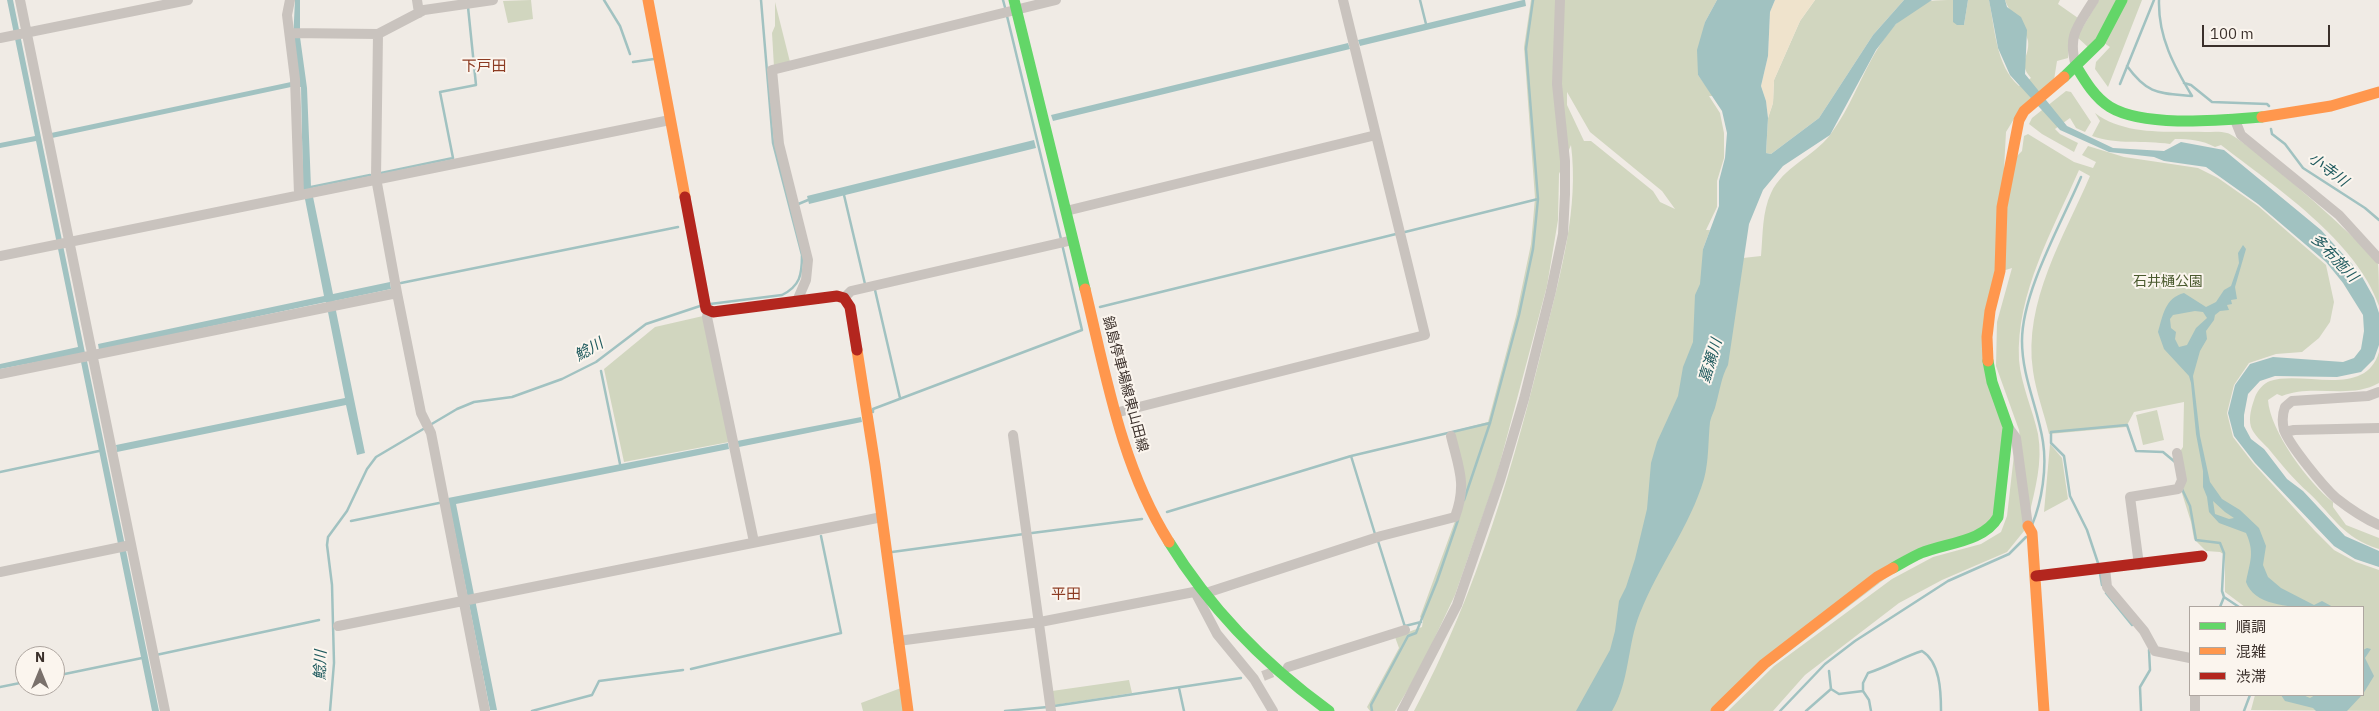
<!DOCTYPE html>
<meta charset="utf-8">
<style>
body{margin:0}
#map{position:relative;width:2379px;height:711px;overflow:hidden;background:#f0ebe5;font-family:"IBM Plex Sans","Noto Sans JP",sans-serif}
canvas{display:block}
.legend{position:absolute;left:2189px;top:606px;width:175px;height:90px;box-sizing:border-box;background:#fbf5ee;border:1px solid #aea6a0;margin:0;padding:6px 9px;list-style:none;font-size:15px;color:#3b302b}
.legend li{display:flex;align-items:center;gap:10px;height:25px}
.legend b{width:25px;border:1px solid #aea6a0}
.north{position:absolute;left:15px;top:646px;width:50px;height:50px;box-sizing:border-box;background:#fbf5ee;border:1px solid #aea6a0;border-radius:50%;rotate:0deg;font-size:14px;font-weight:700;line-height:20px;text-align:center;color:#3b302b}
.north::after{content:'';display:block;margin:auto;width:18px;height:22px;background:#7a716c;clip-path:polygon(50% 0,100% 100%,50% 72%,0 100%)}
.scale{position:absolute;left:2202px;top:25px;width:128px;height:22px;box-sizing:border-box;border:2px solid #3b302b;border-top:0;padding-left:6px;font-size:15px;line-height:18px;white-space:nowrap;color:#3b302b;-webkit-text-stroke:4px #fbf5ee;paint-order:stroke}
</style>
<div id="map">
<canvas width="2379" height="711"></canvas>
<ul class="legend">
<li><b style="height:6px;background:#63d668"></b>順調</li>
<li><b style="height:6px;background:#ff974d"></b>混雑</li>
<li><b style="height:6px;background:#b3261e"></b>渋滞</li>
</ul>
<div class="north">N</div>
<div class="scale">100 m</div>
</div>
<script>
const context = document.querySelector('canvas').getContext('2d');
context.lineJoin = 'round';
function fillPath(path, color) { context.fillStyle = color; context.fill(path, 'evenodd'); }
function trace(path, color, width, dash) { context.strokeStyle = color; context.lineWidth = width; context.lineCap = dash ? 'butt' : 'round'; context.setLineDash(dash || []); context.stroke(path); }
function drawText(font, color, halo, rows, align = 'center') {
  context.font = font + ' "IBM Plex Sans","Noto Sans JP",sans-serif'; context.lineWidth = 4; context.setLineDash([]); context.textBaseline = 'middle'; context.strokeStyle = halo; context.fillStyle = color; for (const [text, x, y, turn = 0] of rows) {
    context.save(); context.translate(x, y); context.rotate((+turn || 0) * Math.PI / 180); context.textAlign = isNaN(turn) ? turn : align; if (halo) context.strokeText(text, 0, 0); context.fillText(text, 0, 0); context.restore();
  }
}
fillPath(new Path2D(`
 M531 0 533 19 508 23 503 1Z
 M1531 0H1717L1705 22 1698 75 1713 96H1709L1720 113 1724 133V158L1717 181V207L1706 230H1710L1703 249 1743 258 1761 256C1763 235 1762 212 1771 193 1783 167 1813 157 1830 135 1864 91 1873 23 1930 1 1937 0 1946 0 1953 0V16L1964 25 1968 0H1989C1995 29 1996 66 2019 86L2031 78C2017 62 2030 57 2028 41 2026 29 2009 13 2005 0H2060L2058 4 2078 18 2070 34 2068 58 2057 61 2054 80 2017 114 2006 132 2004 169 2022 151 2024 136 2028 134 2074 162 2093 168 2096 162 2082 155 2088 146 2124 157 2198 168 2218 178 2258 206 2326 265 2334 302 2330 322 2319 338 2302 352 2276 354 2249 363 2234 385 2227 413 2233 437 2253 463 2315 531 2334 550 2356 562 2379 570V711L2251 710 2255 695H2363V607H2245L2225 592V555L2220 552 2206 551 2194 539 2191 522 2181 490 2179 453 2183 447 2184 402 2134 412 2126 427 2049 434C2044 413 2036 392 2033 371 2023 302 2064 237 2090 176L2079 170C2053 230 2016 293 2019 360 2021 385 2033 410 2038 434 2043 462 2035 489 2029 516L2019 430 1996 366 1997 322 2012 268 1996 273 1984 323 2001 415 2004 444 1993 520 1983 529 1923 550 1711 711H1414C1477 593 1515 462 1546 332 1561 272 1579 207 1571 145L1559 174 1558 220 1547 286 1496 478 1455 595 1419 671 1395 711H1370L1367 707 1399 648 1395 637 1422 627 1423 620 1420 617 1466 491 1453 431 1488 422 1516 316 1531 244 1535 198 1524 47ZM1567 92 1590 132 1662 191 1675 209 1660 202 1653 191 1591 141H1584L1567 105Z
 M1815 0H1904L1873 35 1819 118 1771 154 1766 153 1768 118 1773 103 1774 80 1800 21Z
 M2099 0H2142L2108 87 2095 69 2096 62 2110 47 2098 39 2089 48 2077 37Z
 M775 2 790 62 774 67 772 33 775 26Z
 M2066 91 2071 92 2091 122 2085 132 2076 128 2070 118 2055 129 2060 134 2078 143 2074 152 2042 134 2029 124 2032 118Z
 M2095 113C2125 136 2169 131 2205 132 2212 132 2220 131 2227 133 2242 136 2370 248 2378 264 2379 274 2379 295 2379 306 2357 241 2273 185 2221 145L2215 147C2202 140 2190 139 2175 139L2170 144C2144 140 2117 145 2092 136L2100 121Z
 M703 316 729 442 624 462 604 369 655 327Z
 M2379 352V383C2349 400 2313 383 2282 396L2277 394 2268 400C2270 431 2309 484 2333 502V507L2346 525 2379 538V549C2342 537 2335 518 2309 493 2293 479 2281 464 2268 448 2262 442 2254 435 2251 427 2248 417 2252 406 2255 397 2257 391 2264 383 2270 381 2303 370 2365 399 2379 352Z
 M2157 410 2164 440 2143 445 2136 415Z
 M2050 444 2062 458 2068 499 2044 512Z
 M2015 446 2024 531 2007 552 1942 580 1899 603 1805 675 1773 711H1728L1774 666 1892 579 1933 557 1981 544 2001 532 2007 516Z
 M1129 680 1132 693 1054 705 1052 691Z
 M901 688 904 711H863L861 703Z`), '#d1d6bf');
fillPath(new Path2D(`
 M1775 0H1815L1800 21 1774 80 1773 103 1768 118 1766 101 1761 86 1768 56 1770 12Z`), '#efe3cc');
fillPath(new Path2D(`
 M7 0H13L85 353 0 369V364L78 347 36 141 0 148V143L35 136Z
 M295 0H300V37L307 88 311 187 333 294 390 282 391 289 334 301 365 453 357 455 346 405 117 452 116 445 345 398 326 302 99 350 98 344 324 296 303 189 301 87H291L52 138 51 133 291 82Z
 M1523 0H1525L1526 6 1360 46 1358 40Z
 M1717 0H1775L1770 12 1768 56 1761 86 1766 101 1768 118 1766 153 1771 154 1819 118 1873 35 1904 0H1932L1896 24 1876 50 1830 135 1783 166 1763 190 1749 224 1728 365C1721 378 1720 390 1716 404 1715 410 1711 416 1710 422 1708 441 1709 460 1704 479 1690 526 1658 567 1640 613 1627 645 1630 681 1612 711H1576L1610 650 1615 631 1619 601 1626 587 1635 559 1647 509 1651 463 1657 442 1678 396 1683 367 1693 342 1695 295 1700 284 1703 249 1719 206V181L1725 158 1727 133 1722 111 1698 75 1697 50 1705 22Z
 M1953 0H1968L1964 25H1957L1953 22Z
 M1989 0H2005L2007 7 2021 17 2027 30 2025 74 2067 126 2113 148 2164 151 2181 142 2224 150 2321 230 2360 273 2374 298 2379 313V345L2374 359 2361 372 2337 377 2275 376 2260 381 2248 394 2244 415V426L2251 439 2264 449 2287 479 2303 491 2345 536 2379 551V567L2355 559 2334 546 2255 463 2234 436 2228 413 2235 385 2250 364 2273 357 2343 362 2354 358 2361 349 2364 331 2363 315 2343 283 2326 262 2258 204 2206 167 2164 161 2154 157 2109 152 2060 130 2010 75 1998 48Z
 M1348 43 1350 49 1053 121 1051 115Z
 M1034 140 1036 148 809 204 807 196Z
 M2243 245 2246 249 2235 287 2237 299 2231 300 2232 304 2227 305 2229 310 2220 311 2215 315 2214 320 2206 331 2207 339 2200 351 2193 376 2200 436 2210 482 2222 499 2240 510 2259 528 2266 546 2263 565 2268 577 2281 588 2314 605 2322 601 2333 607C2308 607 2256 611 2246 582 2250 561 2255 553 2246 533L2219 523 2209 512 2207 497 2203 487V471L2196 434 2191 383 2189 376 2164 349 2158 332C2163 315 2165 298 2184 293L2206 307 2216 302 2224 290 2231 286 2239 263 2238 253ZM2195 311 2203 312 2207 318 2196 328 2187 345 2179 347 2175 339 2176 332 2171 328 2170 319 2173 315ZM2213 501 2225 512 2234 518 2229 519 2215 514Z
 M87 361 159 711H152L81 362Z
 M861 417 862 422 739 447 737 441Z
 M728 443 729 449 456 504 497 710H490L448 498Z
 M2367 648 2371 649 2365 658 2374 676 2363 694V650Z
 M2281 695H2303L2310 698 2315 695H2362L2347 711H2316L2313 708 2285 701Z`), '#a1c2c1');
trace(new Path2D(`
 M604 0 620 26 630 54
 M1003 0 1006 11
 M1420 0 1426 24
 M2159 0C2158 37 2174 66 2192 96
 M1007 16 1061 239
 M633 62 654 59
 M2127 66C2148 95 2159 93 2192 96
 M2184 83 2191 85 2212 102 2267 104 2269 106
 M2120 84 2154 0
 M2271 129 2272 134 2285 144 2303 168 2365 208 2379 220
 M381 173 453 158 440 92 476 85 468 7
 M311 187 370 175
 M844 195 865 284
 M796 205 808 200
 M1405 232 1538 199
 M401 283 678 227
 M875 290 900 398
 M710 304 782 295C800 286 802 275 802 255L773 143 761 0
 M1100 307 1396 234
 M601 371 620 464
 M873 412V409L1082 330 1062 244
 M430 425 457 409 474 402 512 397 562 379 596 362 646 324 700 306
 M1351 456 1375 534
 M0 472 99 451
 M2182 489 2190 506 2196 540 2220 543 2224 553 2222 591 2224 597 2239 607
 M1464 500 1490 423 1519 315 1533 249 1538 199 1526 49 1533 0
 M1167 512 1351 456 1490 423
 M351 521 439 503
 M2032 525C2042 501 2047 468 2043 442 2038 408 2022 377 2022 341 2022 292 2061 224 2081 177
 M1032 533 1142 519
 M1378 541 1405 627
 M892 552 1024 534
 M2098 563 2087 530 2070 496 2064 456 2051 443V432L2127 425 2136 451 2163 452 2175 462
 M2100 574 2102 585
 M2106 593 2132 625
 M2220 607 2224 597
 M1405 626 1421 622
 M156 655 319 620
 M691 669 841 633 821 536
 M1829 671 1831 689 1839 694 1863 691 1869 700 1871 711
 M55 676 142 658
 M0 687 25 682
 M1179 688 1184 711
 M1863 691V683L1868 673C1887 667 1903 657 1922 651 1940 662 1941 691 1941 711
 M1054 706 1241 678
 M330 711 334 663 332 585 327 545 328 537 347 511 367 469 376 457 425 428
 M532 711 592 695 599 681 683 670
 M1005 711 1048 707
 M1372 711 1371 705 1408 636 1416 633 1437 581 1458 520
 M1780 711 1825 664 1855 641 1948 581 2009 554 2026 537
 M1806 711 1831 689
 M2141 711 2140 687 2150 670 2149 650
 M2244 711 2250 695`), '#a1c2c1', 2.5);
trace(new Path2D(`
 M1263 676 1281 669`), '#ccc6c0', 10, [10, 5]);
trace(new Path2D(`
 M20 0 165 711
 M290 0 287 15 295 79 299 194
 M417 0 419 13
 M290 33 378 34 424 10 493 0
 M378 34 376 178 397 293
 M0 38 188 0
 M2076 66C2067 35 2078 26 2094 0
 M2235 120 2241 135 2339 215 2379 259
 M1066 211 1376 135
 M0 256 670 120
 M844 298 851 291 1073 240
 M797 301 806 280 808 260 779 144 772 70 1056 0
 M708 311 707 317 754 542
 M0 374 397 293 421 413 431 433 485 711
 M2379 392 2368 396 2292 401 2285 407C2282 415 2282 422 2284 430 2290 446 2323 486 2336 498 2350 509 2363 518 2379 525
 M1115 413 1425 335 1343 0
 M2008 427 2016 438 2028 526
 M2285 432 2294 430 2379 428
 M1013 435 1051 711
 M2139 565 2130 497 2178 489 2182 480 2177 453
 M2105 568 2107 587 2144 631 2155 651 2190 658
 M0 572 131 545
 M1195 592 1217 634 1254 679 1273 711
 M1203 594 1381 536 1455 517C1467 484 1459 469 1451 436
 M338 626 882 517
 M898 641 1040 622 1199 591
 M1288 667 1405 630
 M2195 695V711
 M1402 711 1457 605 1500 480 1524 399 1551 291 1563 234 1565 194V161L1557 84 1560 0`), '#c9c3be', 10);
trace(new Path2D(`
 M1014 0 1085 289
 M2076 66C2085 81 2095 98 2110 107 2145 128 2222 120 2262 117
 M2064 77 2100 42 2122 0
 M1169 542C1211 610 1264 664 1329 711
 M1893 568C1902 563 1912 557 1921 553 1945 543 1984 542 1998 517L2008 427 1992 382 1988 361`), '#63d668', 11);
trace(new Path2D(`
 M648 0 685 197
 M2262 117 2331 106 2379 92
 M1085 289C1106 375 1121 466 1169 542
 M857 350 875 465 908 711
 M1988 361 1987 337 1990 311 2000 271 2002 207 2019 120 2024 111 2064 77
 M2028 526 2032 533 2044 711
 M1716 711 1764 664 1877 577 1893 568`), '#ff974d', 11);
trace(new Path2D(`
 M685 197 706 309 713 312 837 296 844 298 850 307 857 350
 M2036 576 2202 556`), '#b3261e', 11);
drawText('14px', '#4a5a2e', '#fbf5ee', [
 ["石井樋公園",2168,282]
]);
drawText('14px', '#3b302b', '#fbf5ee', [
 ["鍋島停車場線東山田線",1125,384,75]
]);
drawText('15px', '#8c3b22', '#fbf5ee', [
 ["下戸田",484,67],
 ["平田",1066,595]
]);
drawText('italic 15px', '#1f5a5e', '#fbf5ee', [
 ["小寺川",2328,170,37],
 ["多布施川",2334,258,46],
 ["鯰川",589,350,-30],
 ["嘉瀬川",1711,361,-73],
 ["鯰川",321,665,-88]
]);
</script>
